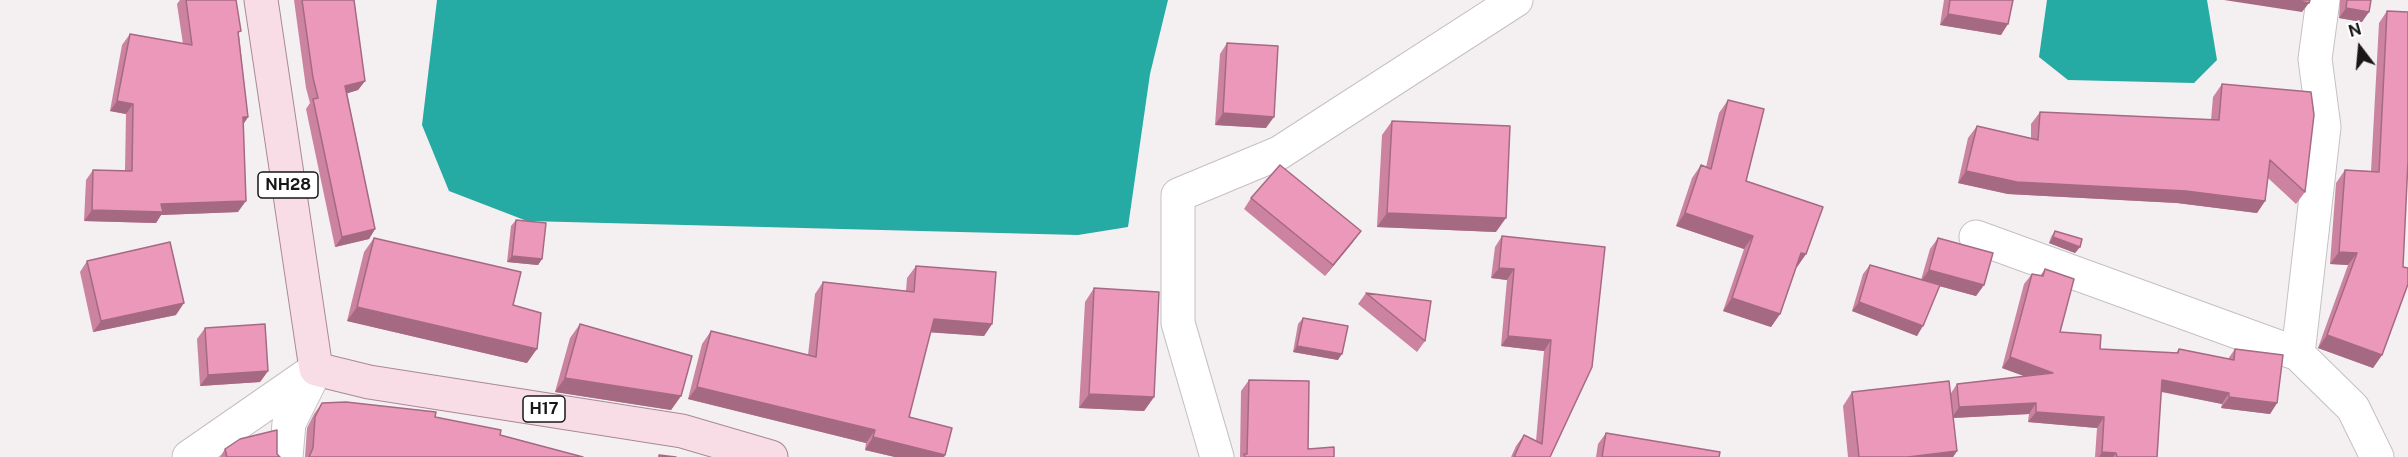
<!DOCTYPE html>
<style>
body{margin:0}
#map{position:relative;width:2408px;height:457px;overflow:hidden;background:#f4eff1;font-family:"Public Sans",sans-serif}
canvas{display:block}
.north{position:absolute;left:2330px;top:18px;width:60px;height:60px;-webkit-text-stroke:4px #fff;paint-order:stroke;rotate:344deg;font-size:16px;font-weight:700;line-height:24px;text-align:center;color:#181617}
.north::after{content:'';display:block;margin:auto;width:21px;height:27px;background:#181617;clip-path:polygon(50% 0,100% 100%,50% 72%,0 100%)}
</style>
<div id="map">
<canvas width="2408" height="457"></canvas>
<div class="north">N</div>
</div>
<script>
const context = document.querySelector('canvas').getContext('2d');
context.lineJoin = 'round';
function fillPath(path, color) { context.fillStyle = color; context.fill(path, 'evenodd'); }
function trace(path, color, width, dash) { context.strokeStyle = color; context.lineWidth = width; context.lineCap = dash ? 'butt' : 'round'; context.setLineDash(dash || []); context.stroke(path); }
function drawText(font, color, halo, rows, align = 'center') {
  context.font = font + ' "Public Sans",sans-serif'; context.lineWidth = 6; context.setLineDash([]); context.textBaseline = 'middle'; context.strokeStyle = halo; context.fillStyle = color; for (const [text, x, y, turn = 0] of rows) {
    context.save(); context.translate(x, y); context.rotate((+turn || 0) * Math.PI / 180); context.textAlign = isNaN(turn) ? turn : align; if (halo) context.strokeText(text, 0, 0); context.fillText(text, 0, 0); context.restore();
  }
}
fillPath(new Path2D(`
 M437 0H1168L1150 74 1128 227 1078 235 527 221 449 191 422 125Z
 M2047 0H2207L2217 60 2194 83 2068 80 2039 57Z`), '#25aba4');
const street = new Path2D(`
 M1976 237 2298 354 2353 408 2377 457
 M2298 354 2324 127 2315 59 2323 0
 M189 457 316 369
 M286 457 289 423 315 371
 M1217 457 1178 323V195L1279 153 1516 0`);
const primary = new Path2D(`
 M261 0 316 369 369 382 682 431 771 457`);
trace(street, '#c5c0c2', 35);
trace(primary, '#a78994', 35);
trace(street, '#fff', 33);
trace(primary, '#f8dde7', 33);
fillPath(new Path2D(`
 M180 0H236L239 35 248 117 243 124 238 212 161 215 156 223 84 221 86 180 93 170H125L126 114 110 111 122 45 130 34 183 44 177 4Z
 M294 0H354L365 81 358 90 347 93 375 229 369 239 335 247 306 109 310 103 306 88Z
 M1944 0H2013L2001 35 1940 25Z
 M2340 0H2371L2362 22 2339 18Z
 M2387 11 2382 355 2373 368 2318 348 2348 265 2330 264 2336 183 2345 170 2371 171 2379 23Z
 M1227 43 1266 128 1215 125 1220 54Z
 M2222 84 2305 192 2296 204 2268 178 2265 201 2257 213 2177 203 2008 194 1958 183 1968 138 1977 126 2031 138V124L2040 112 2211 120 2213 97Z
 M1728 100 1746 181 1806 254 1797 267H1796L1780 314 1771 327 1723 311 1744 249 1676 226 1692 178 1701 165 1706 167 1719 113Z
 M1392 121 1496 232 1377 227 1382 135Z
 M1251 198 1353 242 1325 276 1244 209Z
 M516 220 542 259 538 265 507 262 511 226Z
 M2055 231 2080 247 2075 253 2049 243 2051 237Z
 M1502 236 1605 247 1550 457H1511L1516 446 1524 435 1536 441 1544 351 1501 346 1507 280 1491 278 1495 247Z
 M374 238 513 305 527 363 347 321 364 252Z
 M1938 238 1984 285 1976 296 1939 286 1917 336 1852 311 1863 274 1870 265 1921 280 1930 249Z
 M87 261 176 315 93 332 80 272Z
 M916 266 992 324 984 336 930 332 909 417 945 455 944 457H895L865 450 866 443 688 399 702 344 711 331 808 355 815 294 823 282 906 291 907 278Z
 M2045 269 2060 332 2100 349 2176 353 2179 349 2228 359 2235 349 2277 403 2270 414 2221 408 2222 404 2161 392 2157 457H2095L2097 428 2028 422 2029 414 1953 418 1957 451 1953 457H1848L1843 406 1852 392 1951 393 1957 384 2025 376 2002 368 2024 284 2032 274 2040 276Z
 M1094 288 1154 397 1144 411 1079 408 1085 302Z
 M1366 293 1425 341 1417 352 1358 304Z
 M1303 318 1338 360 1293 352 1298 324Z
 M580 324 681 396 671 410 555 392 570 338Z
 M205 328 268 371 260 382 200 386 197 339Z
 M1249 380 1308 449 1334 457H1240L1241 391Z
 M322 403 435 417 583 457H305L307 428 314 414Z
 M1606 433 1719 457H1596L1598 444Z
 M225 449 277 454 280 457H220Z`), '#cb83a0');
fillPath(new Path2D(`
 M2224 0H2294L2309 3 2302 12Z
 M2346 8 2369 12 2362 22 2339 18Z
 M1948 14 2008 24 2001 35 1940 25Z
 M365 81 358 90 339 96 345 86Z
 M117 101 133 104 126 114 110 111Z
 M1223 113 1274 117 1266 128 1215 125Z
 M243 117H248L241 128Z
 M1966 171 2186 191 2265 201 2257 213 2177 203 2008 194 1958 183Z
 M246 201 238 212 161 215 156 223 84 221 92 210 161 204Z
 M1387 213 1506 218 1496 232 1377 227Z
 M1685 213 1753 236 1744 249 1676 226Z
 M375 229 369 239 335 247 342 237Z
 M1361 231 1353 242 1325 276 1333 265Z
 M2053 237 2080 247 2075 253 2049 243Z
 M2339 252 2357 253 2348 265 2330 264Z
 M1801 253 1806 254 1797 267 1792 265Z
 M512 256 542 259 538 265 507 262Z
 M1499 268 1514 269 1507 280 1491 278Z
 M1929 270 1984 285 1976 296 1921 281Z
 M1732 298 1780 314 1771 327 1723 311Z
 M1859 302 1923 326 1917 336 1852 311Z
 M184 303 176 315 93 332 101 321Z
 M357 307 537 349 527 363 347 321Z
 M934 319 992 324 984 336 925 332Z
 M2327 335 2382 355 2373 368 2318 348Z
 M1508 336 1551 340 1544 351 1501 346Z
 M1297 346 1342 354 1338 360 1293 352Z
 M2010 357 2053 373 2045 384 2002 368Z
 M268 371 260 382 200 386 208 375Z
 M565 378 681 396 671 410 555 392Z
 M2162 380 2229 393 2222 404 2154 390Z
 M697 387 875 430 866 443 688 399Z
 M1089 394 1154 397 1144 411 1079 408Z
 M2229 397 2277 403 2270 414 2221 408Z
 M2036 403 2029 414 1952 418 1959 407Z
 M2036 412 2104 417 2097 428 2028 422Z
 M873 437 945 455 944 457H895L865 450Z
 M1957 451 1953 457H1908Z
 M2102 452 2116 453 2113 457H2099Z`), '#a56a82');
const building = new Path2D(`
 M186 0H236L241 31 238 32 248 117H243L246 201 161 204 163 212 92 210 93 170 132 171 133 104 117 101 130 34 192 45Z
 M302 0H354L365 81 345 86 375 229 342 237 313 99 318 98 313 78Z
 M1950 0H2013L2008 24 1948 14Z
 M2294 0H2310L2309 3Z
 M2347 0H2371L2369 12 2346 8Z
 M2387 11 2408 12V161L2403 267 2408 268V284L2382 355 2327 335 2357 253 2339 252 2345 170 2379 172Z
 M1227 43 1278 46 1274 117 1223 113Z
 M2222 84 2311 92 2314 115 2305 192 2270 160 2265 201 2186 191 2017 182 1966 171 1977 126 2038 140 2040 112 2219 120Z
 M1728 100 1764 109 1746 181 1823 207 1806 254 1801 253 1780 314 1732 298 1753 236 1685 213 1701 165 1711 169Z
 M1392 121 1510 126 1506 218 1387 213Z
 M1280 165 1361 231 1333 265 1251 198Z
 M516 220 546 223 542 259 512 256Z
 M2055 231 2082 239 2080 247 2053 237Z
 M1502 236 1605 247 1592 367 1550 457H1514L1524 435 1542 444 1551 340 1508 336 1514 269 1499 268Z
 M374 238 521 272 513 305 541 313 537 349 357 307Z
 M1938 238 1993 253 1984 285 1929 270Z
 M170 242 184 303 101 321 87 261Z
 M1870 265 1940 285 1923 326 1859 302Z
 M916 266 996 272 992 324 934 319 909 417 952 428 945 455 873 437 875 430 697 387 711 331 816 357 823 282 914 292Z
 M2045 269 2074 279 2060 332 2101 335 2100 349 2178 353 2179 349 2234 360 2235 349 2283 355 2277 403 2229 397V393L2162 380 2157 457H2117L2116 453 2102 452 2104 417 2036 412V403L1959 407 1957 384 2053 373 2010 357 2032 274 2043 276Z
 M1094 288 1159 292 1154 397 1089 394Z
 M1366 293 1431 301 1425 341Z
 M1303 318 1348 326 1342 354 1297 346Z
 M265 324 268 371 208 375 205 328Z
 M580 324 692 356 681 396 565 378Z
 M1249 380 1309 381 1308 449 1334 447V457H1245L1244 454H1247Z
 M1949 381 1957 451 1908 457H1859L1852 392Z
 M346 402 436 412 435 417 501 430 500 435 583 457H309L313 448 315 417 322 403Z
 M277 430V454L280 457H227L225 449 240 439Z
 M1606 433 1720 452 1719 457H1602Z
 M659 455 676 457H659Z`);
fillPath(building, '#ec98ba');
trace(building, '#a56a82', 1.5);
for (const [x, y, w] of [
 [288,185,60],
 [544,409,42]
]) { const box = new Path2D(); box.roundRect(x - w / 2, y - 13, w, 26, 4.5); context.fillStyle = '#fff'; context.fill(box); trace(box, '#181617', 1.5); }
drawText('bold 16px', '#181617', null, [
 ["NH28",288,185],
 ["H17",544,409]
]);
</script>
